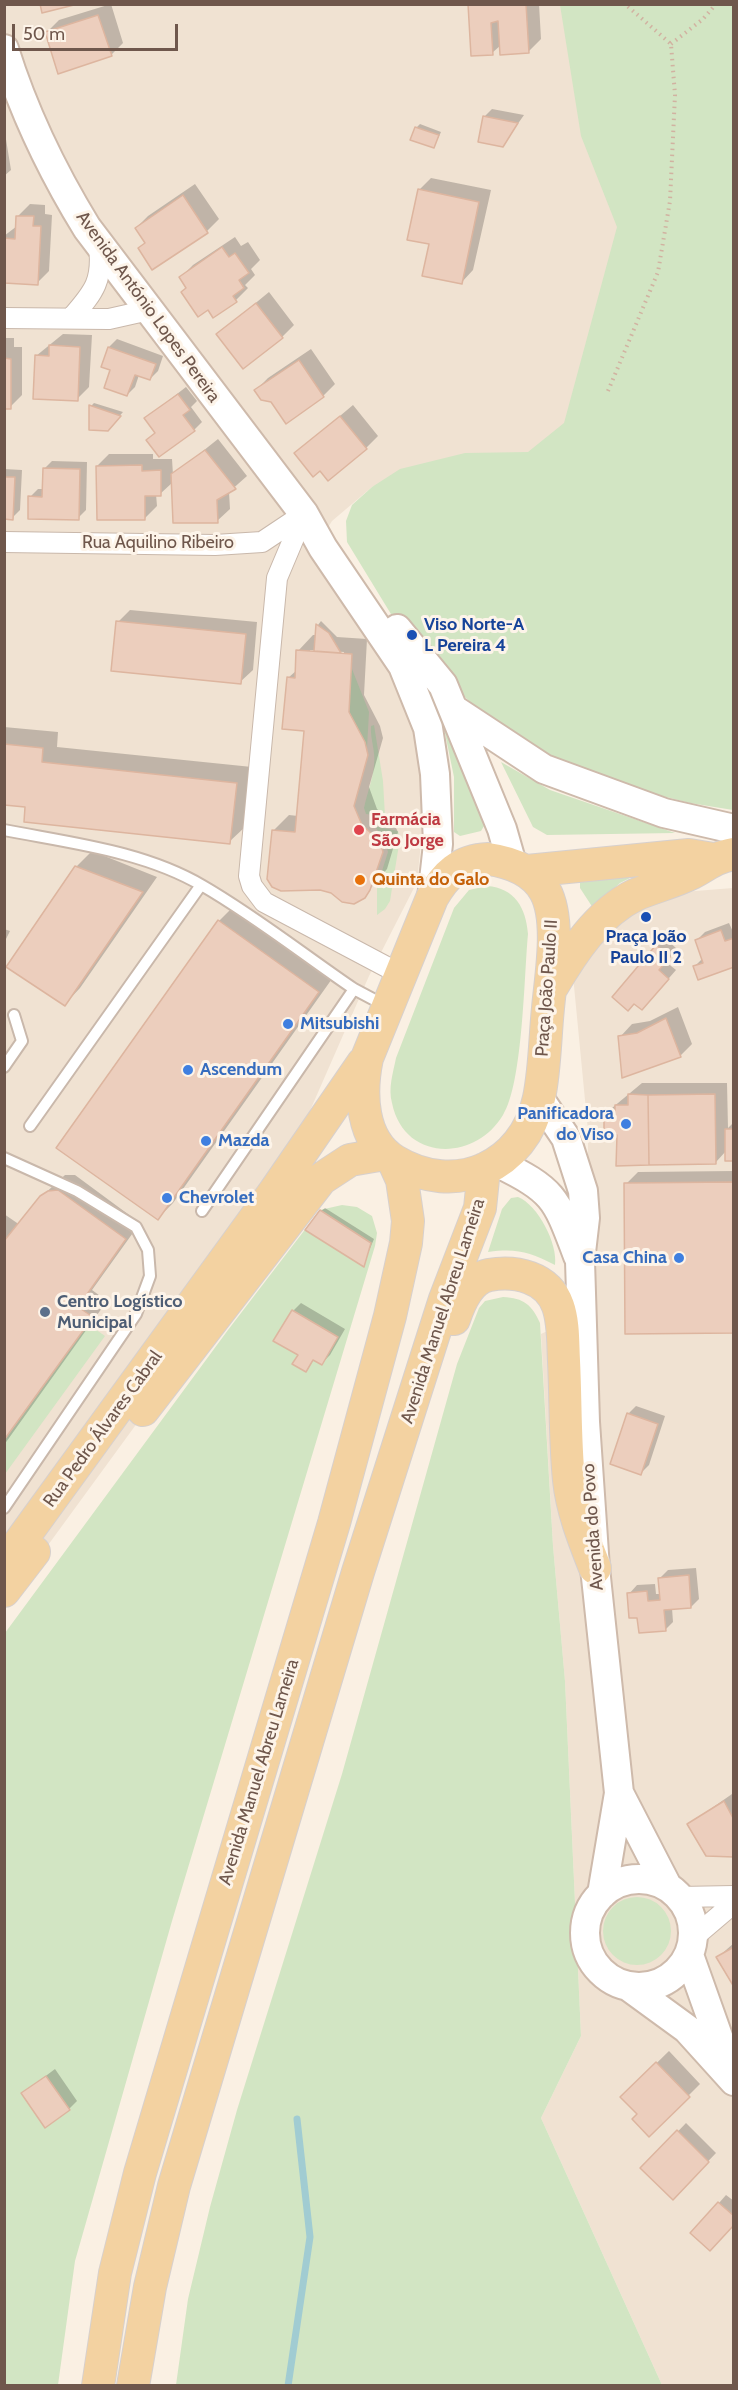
<!DOCTYPE html>
<meta charset="utf-8">
<style>
body{margin:0}
#map{position:relative;width:738px;height:2390px;overflow:hidden;background:#faf0e3;font-family:Cabin,sans-serif}
canvas{display:block}
.frame{position:absolute;inset:0;border:6px solid #6f574c;pointer-events:none}
.scale{position:absolute;left:12px;top:24px;width:166px;height:27px;box-sizing:border-box;border:3px solid #6f574c;border-top:0;padding-left:8px;font-size:18px;line-height:21px;white-space:nowrap;color:#6f574c;-webkit-text-stroke:4px #fdf4e9;paint-order:stroke}
</style>
<div id="map">
<canvas width="738" height="2390"></canvas>
<div class="frame"></div>
<div class="scale">50 m</div>
</div>
<script>
const context = document.querySelector('canvas').getContext('2d');
context.lineJoin = 'round';
function fillPath(path, color) { context.fillStyle = color; context.fill(path, 'evenodd'); }
function trace(path, color, width, dash) { context.strokeStyle = color; context.lineWidth = width; context.lineCap = dash ? 'butt' : 'round'; context.setLineDash(dash || []); context.stroke(path); }
function drawText(font, color, halo, rows, align = 'center') {
  context.font = font + ' Cabin,sans-serif'; context.lineWidth = 6; context.setLineDash([]); context.textBaseline = 'middle'; context.strokeStyle = halo; context.fillStyle = color; for (const [text, x, y, turn = 0] of rows) {
    context.save(); context.translate(x, y); context.rotate((+turn || 0) * Math.PI / 180); context.textAlign = isNaN(turn) ? turn : align; if (halo) context.strokeText(text, 0, 0); context.fillText(text, 0, 0); context.restore();
  }
}
fillPath(new Path2D(`
 M5 5H578L638 223 579 432 531 461 372 487 332 521 312 553 410 693 427 784 417 882 369 976 227 1300 5 1604Z
 M733 888V2385H662L541 2118 581 2036 565 1681 553 1546 541 1334 588 1312V1131L571 955 633 896Z`), '#f0e2d2');
fillPath(new Path2D(`
 M560 5H733V810L690 803 610 783 531 748 469 701 431 664 394 619 347 542 346 521 352 505 372 487 400 469 465 453 528 452 564 423 617 227 581 136Z
 M350 664 369 712 367 748 349 712Z
 M441 714 484 826 481 831 460 836 454 832V777Z
 M374 725 383 781 385 816 366 814 364 808C367 793 373 779 374 765 376 751 370 740 371 726Z
 M501 762 550 790 675 833 547 835 533 827Z
 M374 826 398 831 400 838 390 901 385 909 377 915V887L388 852 384 838Z
 M638 874 620 883 593 908 580 888V880Z
 M487 886C515 888 526 908 528 934 524 976 523 1083 503 1115 475 1162 404 1162 392 1103 388 1088 393 1073 396 1058L454 908 469 890Z
 M518 1197C538 1205 558 1244 555 1265 529 1252 517 1248 488 1252L502 1209 511 1198Z
 M342 1205 357 1207 372 1216 377 1233 375 1246 172 1921 75 2261 58 2385 5 2386V1633L228 1330 320 1210Z
 M503 1297C524 1298 532 1305 540 1323L553 1546 565 1681 581 2036 541 2118 662 2385H176L188 2299 210 2207 237 2110 342 1774 457 1364 479 1308 485 1301Z
 M88 1324 105 1336 5 1474V1440Z
 M603 1931a34 34 0 1 1 68 0a34 34 0 1 1-68 0Z`), '#d2e5c3');
fillPath(new Path2D(`
 M111 4 123 43 111 55 46 33 59 20Z
 M469 4H539L541 39 529 51 501 45 492 53Z
 M492 109 524 115 503 145 484 117Z
 M420 124 441 132 434 147 416 128Z
 M4 127 11 170 4 176Z
 M431 178 491 190 473 270 461 283 431 243 419 190Z
 M195 184 219 219 207 231 140 248 146 242 136 228 148 216Z
 M30 204 45 205V214L52 215 49 271 37 283 4 281V236L17 226 18 216Z
 M235 237 241 246 248 242 260 260 251 269 255 275 245 285 248 288 236 300 188 288 181 277 193 265Z
 M269 292 294 325 282 337 218 334Z
 M63 334 92 335 89 387 77 399 36 356Z
 M4 338H14V347H22V395L10 407H4Z
 M117 339 163 356 158 371 150 379 139 375 135 387 127 395 112 369 102 366 109 347Z
 M311 349 335 384 323 396 272 401 256 390 268 378Z
 M186 387 197 401 191 407 202 422 194 430 156 432 146 418Z
 M94 403 123 412 108 429 91 406Z
 M353 405 378 436 366 448 321 469 296 453Z
 M218 439 247 476 229 492 230 509 217 521 173 482 160 494H156L157 506 145 518 97 466 109 454H153V459H172L173 475Z
 M52 461 87 462 86 510 78 518 30 497 38 489H44V469Z
 M4 469 22 470 20 510 12 518H4Z
 M130 610 257 622 253 670 240 682 118 622Z
 M321 621 337 637 367 639 364 695 380 726 383 738 369 787 377 809 393 822 398 832 387 869 364 896 273 831 289 815 298 816 306 729 288 678 297 670 298 651 313 635H317L318 625ZM310 650 344 652V655L310 653Z
 M4 727 58 732 57 747 252 767 245 827 229 842 4 803Z
 M92 851 157 877 80 988 65 1004 76 867Z
 M235 905 334 976 173 1203 158 1218 59 1148 219 921Z
 M729 923 734 934V966L694 967 703 958 697 940 705 932Z
 M4 929 10 931 4 943Z
 M665 938 677 949 666 962 676 970 650 1000 657 946Z
 M678 1007 692 1044 680 1056 620 1037 632 1024 650 1021Z
 M642 1083H727L728 1128 734 1122V1159L726 1151 716 1162 618 1133 606 1113Z
 M734 1171V1332L626 1184 638 1172Z
 M65 1175H75L140 1223 92 1290 107 1301 4 1445V1214L20 1225 41 1197Z
 M325 1208 374 1239 363 1265 321 1211Z
 M301 1303 345 1329 330 1355 322 1363 315 1359 305 1370 300 1355 293 1311Z
 M636 1406 665 1416 649 1465 641 1473 628 1414Z
 M696 1568 699 1599 691 1607 672 1608 673 1622 665 1630 639 1616 629 1594 637 1585 655 1584 656 1594H661L660 1578 668 1570Z
 M732 1794 734 1855H707L689 1824Z
 M734 1943V1984L718 1957Z
 M669 2051 700 2084 649 2135 639 2114 622 2097Z
 M55 2069 77 2101 69 2109 23 2093Z
 M686 2123 716 2153 673 2198 643 2168Z
 M726 2195 734 2201V2224L719 2203Z`), '#0003');
trace(new Path2D(`
 M288 2386 310 2237 297 2119`), '#a1ccd2', 7);
const building = new Path2D(`
 M40 4H78L42 13Z
 M468 4H526L529 53 500 55 498 21 491 23 493 55 471 56Z
 M98 15 112 56 58 74 45 32Z
 M483 116 518 123 503 147 478 142Z
 M415 127 439 135 434 148 410 140Z
 M418 189 479 202 462 284 422 276 429 244 407 240Z
 M183 195 208 233 152 270 138 248 145 243 135 228Z
 M16 216H34L33 226H41L38 285 4 283V238L15 239Z
 M222 247 229 257 235 253 249 273 239 280 244 288 233 296 237 302 213 318 208 310 198 317 181 292 186 288 179 277Z
 M256 303 283 338 243 369 216 334Z
 M49 345 80 347 78 401 33 399 35 355 49 356Z
 M108 347 156 364 150 380 135 375 127 396 104 388 110 370 101 367Z
 M4 358 11 359V409H4Z
 M299 360 324 397 286 424 271 402 261 400 254 390Z
 M178 394 190 410 183 415 195 431 159 457 146 440 155 433 144 418Z
 M89 405 121 416 108 431 89 430Z
 M340 416 367 449 328 481 320 471 313 477 294 453Z
 M205 450 236 489 217 500 218 523H173L171 474Z
 M142 465V471L161 470V496H145V520H97L96 466Z
 M43 468 80 469 79 520 28 519V496L42 497Z
 M4 477H15L13 520 4 519Z
 M116 621 246 634 241 684 111 671Z
 M316 624 329 633 341 653 314 651Z
 M296 650 352 654 349 712 365 742 368 755 354 806 362 825 380 841 383 852 370 890 365 898 354 904 342 902 331 893 320 890 281 891 272 887 267 879 272 830 295 832 304 731 282 729 287 677 295 678Z
 M4 744 43 748 42 762 237 783 230 844 24 822 25 807 4 805Z
 M75 866 143 892 65 1006 6 967Z
 M218 920 319 992 158 1220 56 1148Z
 M721 930 725 941 734 938V967L698 980 693 966 703 963 695 940Z
 M656 945 670 957 659 970 669 979 642 1010 634 1004 628 1011 612 997Z
 M666 1018 681 1057 622 1078 618 1036 637 1033Z
 M628 1094 648 1095 649 1165 616 1166 617 1135H604V1113H615V1105H628Z
 M715 1094 716 1164 649 1165 648 1095Z
 M725 1129H734V1161H725Z
 M734 1182V1333L625 1334 624 1183Z
 M58 1190 126 1239 78 1307 93 1317 4 1440V1241L40 1196 48 1191Z
 M320 1210 371 1243 364 1267 305 1230Z
 M292 1310 338 1337 322 1365 313 1360 306 1372 292 1364 298 1355 273 1341Z
 M627 1413 658 1424 641 1475 610 1464Z
 M689 1575 691 1608 664 1610 666 1631 639 1633 637 1618H629L627 1593 647 1591 648 1601 660 1600 658 1578Z
 M724 1801 734 1820V1857L706 1856 687 1824Z
 M734 1947V1987L716 1957Z
 M656 2062 690 2097 649 2137 632 2119 637 2114 620 2097Z
 M46 2076 70 2110 45 2128 21 2093Z
 M677 2130 709 2162 673 2200 640 2168Z
 M718 2202 734 2216V2225L710 2251 690 2233Z`);
fillPath(building, '#eccebd');
trace(building, '#ddb59f', 1.5);
const lane = new Path2D(`
 M4 830C70 843 144 851 203 886 255 916 304 955 354 989L202 1211
 M354 989 386 1006
 M4 1067 22 1041 14 1015
 M30 1126 201 885
 M4 1158 77 1191 136 1227 148 1250 150 1276 136 1314 4 1508`);
const street = new Path2D(`
 M72 317C95 291 103 280 99 245
 M4 318 109 319 149 310
 M304 514 277 578 249 876 252 886 264 902 400 974
 M4 542 215 545 262 542 304 514
 M680 1897 734 1896
 M693 1938 734 1903`);
const secondary = new Path2D(`
 M4 49C24 113 52 171 87 228L304 514 323 548 403 666 428 728 435 774 438 844 432 898
 M397 629 443 685 502 829 512 864
 M453 709 544 769 664 813 734 829
 M539 1098 566 1138 583 1191 585 1218 580 1261 585 1422 595 1568 619 1793 602 1894
 M498 1163C555 1191 556 1198 578 1256
 M619 1793 667 1886
 M585 1933a54 54 0 1 1 108 0a54 54 0 1 1-108 0Z
 M689 1955 730 2070
 M628 1986 687 2029 734 2081`);
const primary = new Path2D(`
 M488 859C510 862 533 870 545 891 561 920 551 975 548 1008 545 1037 545 1069 539 1098 524 1168 455 1197 395 1161 360 1140 360 1092 367 1058L432 898C445 875 460 860 488 859Z
 M527 871 689 855 713 859
 M552 987C572 953 598 913 635 895 654 887 674 882 692 873 709 864 713 858 734 854
 M454 1319C460 1301 469 1279 489 1275 515 1270 548 1277 558 1306 564 1323 563 1343 564 1361 566 1400 565 1441 569 1480 572 1510 584 1540 595 1568
 M143 1410 321 1179 350 1160 385 1154
 M4 1564 275 1191 363 1063
 M4 1591 34 1552
 M98 2386 115 2273 140 2173 334 1523 390 1316 406 1243 408 1221 402 1180 393 1160
 M133 2386 150 2287 174 2186 358 1572 445 1299 480 1208 484 1169`);
trace(lane, '#c9b8ab', 14);
trace(street, '#c9b8ab', 22);
trace(secondary, '#cebaab', 32);
trace(primary, '#d7d0cd', 34);
trace(new Path2D(`
 M671 44 703 19 716 4
 M608 391 658 272 670 201 675 95 671 44 625 4`), '#d1b2a1', 4, [1.5, 4.5]);
trace(lane, '#fff', 10);
trace(street, '#fff', 20);
trace(secondary, '#fff', 28);
trace(primary, '#f3d2a1', 32);
for (const [x, y, r, color] of [
 [412,635,6,"#1a4fb4"],
 [359,830,6,"#e0444e"],
 [360,880,6,"#e8710a"],
 [646,917,6,"#1a4fb4"],
 [288,1024,6,"#3f7fe0"],
 [188,1070,6,"#3f7fe0"],
 [626,1124,6,"#3f7fe0"],
 [206,1141,6,"#3f7fe0"],
 [167,1198,6,"#3f7fe0"],
 [679,1258,6,"#3f7fe0"],
 [45,1312,6,"#5c6f8a"]
]) { const dot = new Path2D(); dot.arc(x, y, r, 0, 2 * Math.PI); context.fillStyle = color; context.fill(dot); trace(dot, '#fdf4e9', 2); }
drawText('18px', '#6f574c', '#fdf4e9', [
 ["Avenida António Lopes Pereira",148,307,54],
 ["Rua Aquilino Ribeiro",158,543],
 ["Praça João Paulo II",547,988,-86],
 ["Avenida Manuel Abreu Lameira",443,1311,-72],
 ["Rua Pedro Álvares Cabral",103,1429,-54],
 ["Avenida do Povo",593,1527,-94],
 ["Avenida Manuel Abreu Lameira",259,1772,-73]
]);
drawText('bold 18px', '#164399', '#fdf4e9', [
 ["Viso Norte-A",424,625],
 ["L Pereira 4",424,646],
 ["Praça João",646,937,"center"],
 ["Paulo II 2",646,958,"center"]
], 'left');
drawText('bold 18px', '#be3a42', '#fdf4e9', [
 ["Farmácia",371,820],
 ["São Jorge",371,841]
], 'left');
drawText('bold 18px', '#c56008', '#fdf4e9', [
 ["Quinta do Galo",372,880]
], 'left');
drawText('bold 18px', '#366cbe', '#fdf4e9', [
 ["Mitsubishi",300,1024],
 ["Ascendum",200,1070],
 ["Panificadora",614,1114,"right"],
 ["do Viso",614,1135,"right"],
 ["Mazda",218,1141],
 ["Chevrolet",179,1198],
 ["Casa China",667,1258,"right"]
], 'left');
drawText('bold 18px', '#4e5e75', '#fdf4e9', [
 ["Centro Logístico",57,1302],
 ["Municipal",57,1323]
], 'left');
</script>
